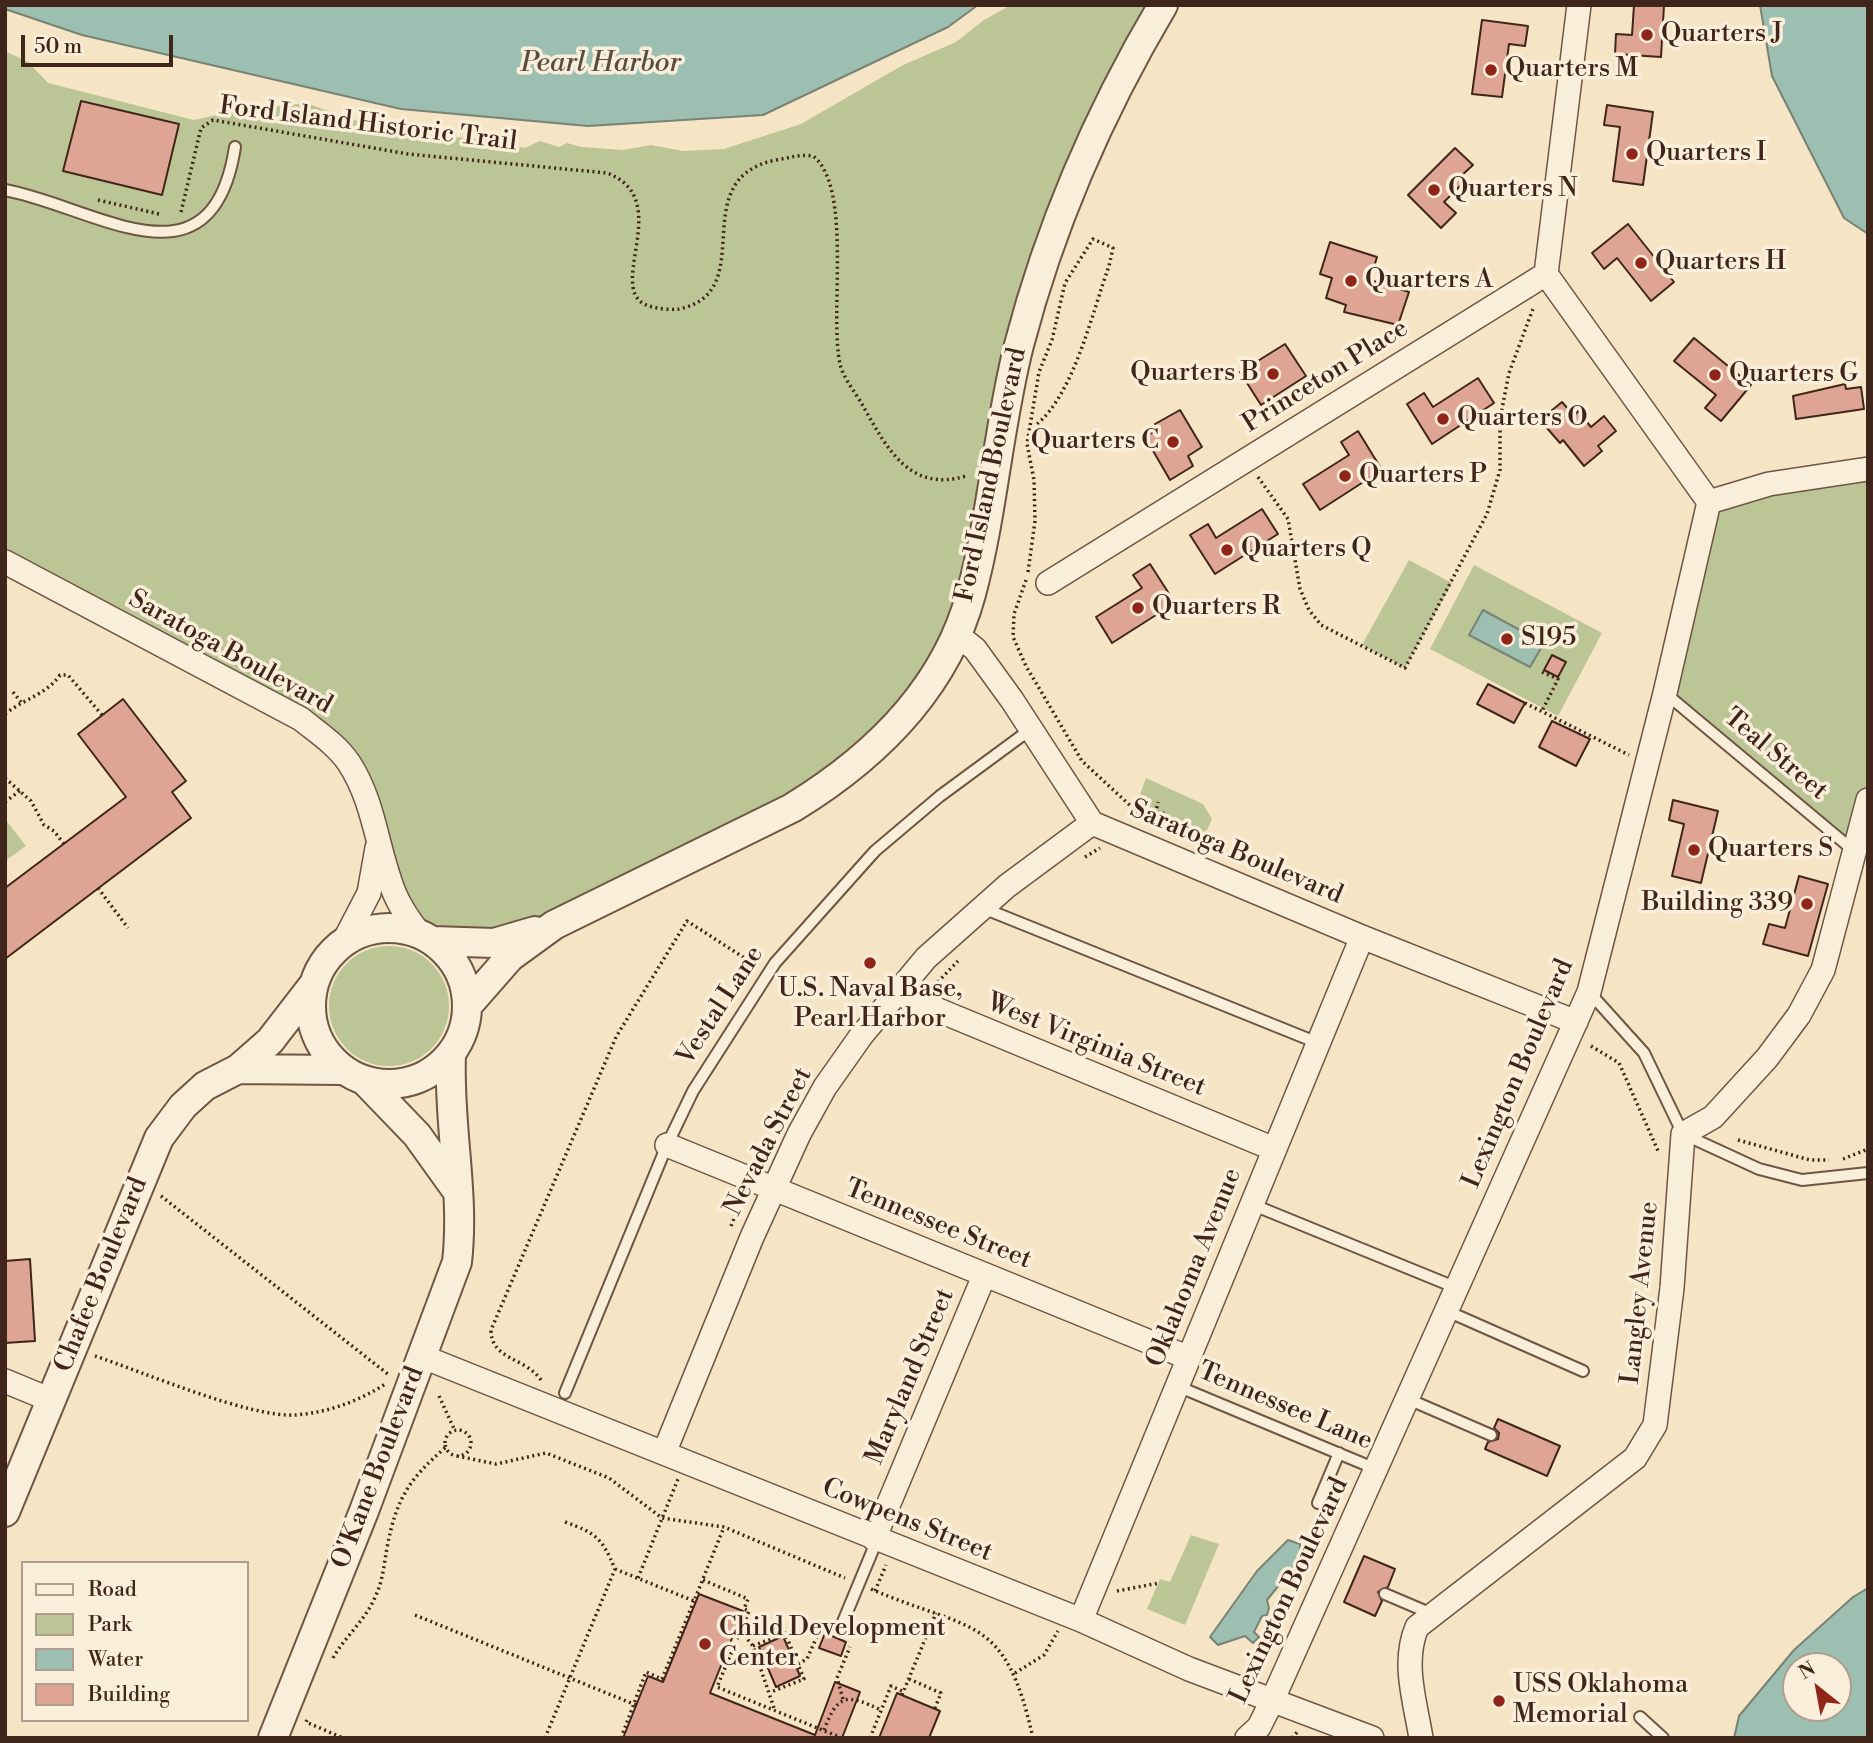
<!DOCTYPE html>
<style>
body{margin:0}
#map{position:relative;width:1873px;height:1743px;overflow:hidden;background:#f6e5c5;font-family:"Libre Bodoni",serif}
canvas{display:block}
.frame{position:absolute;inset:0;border:7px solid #40261a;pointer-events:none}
.legend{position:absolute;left:21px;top:1561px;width:228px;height:161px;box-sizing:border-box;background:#f9eed9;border:2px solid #af9e8d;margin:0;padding:9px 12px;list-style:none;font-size:21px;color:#40261a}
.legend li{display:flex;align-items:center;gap:14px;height:35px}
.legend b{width:35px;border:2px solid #af9e8d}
.north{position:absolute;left:1782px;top:1652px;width:70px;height:70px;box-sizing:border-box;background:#f9eed9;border:2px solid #af9e8d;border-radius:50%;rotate:329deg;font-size:19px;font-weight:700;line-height:28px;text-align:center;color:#40261a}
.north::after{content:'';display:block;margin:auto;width:24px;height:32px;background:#8f2418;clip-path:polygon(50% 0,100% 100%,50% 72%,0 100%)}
.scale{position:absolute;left:21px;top:35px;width:152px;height:32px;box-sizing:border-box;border:4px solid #40261a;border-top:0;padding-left:9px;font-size:21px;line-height:24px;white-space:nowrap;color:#40261a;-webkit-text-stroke:5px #f9eed9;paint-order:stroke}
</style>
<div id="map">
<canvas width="1873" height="1743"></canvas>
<div class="frame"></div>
<ul class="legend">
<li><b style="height:9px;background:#f9eed9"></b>Road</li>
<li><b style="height:19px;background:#bcc595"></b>Park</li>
<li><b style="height:19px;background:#9dbfb1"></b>Water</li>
<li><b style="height:19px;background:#dea594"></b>Building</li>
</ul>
<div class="north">N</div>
<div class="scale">50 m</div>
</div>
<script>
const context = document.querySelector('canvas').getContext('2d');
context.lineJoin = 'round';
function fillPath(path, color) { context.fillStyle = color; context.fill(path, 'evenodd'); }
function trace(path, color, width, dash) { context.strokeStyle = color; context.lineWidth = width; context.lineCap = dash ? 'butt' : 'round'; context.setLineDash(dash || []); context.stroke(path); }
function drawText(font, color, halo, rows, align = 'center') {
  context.font = font + ' "Libre Bodoni",serif'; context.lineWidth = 7; context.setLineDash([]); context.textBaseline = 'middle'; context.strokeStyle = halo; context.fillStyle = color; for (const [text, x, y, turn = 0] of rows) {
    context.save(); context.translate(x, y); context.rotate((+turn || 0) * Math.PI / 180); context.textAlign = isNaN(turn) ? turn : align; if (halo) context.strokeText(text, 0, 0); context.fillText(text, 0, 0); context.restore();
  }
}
fillPath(new Path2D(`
 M1011 5H1163L1073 182 955 633 856 765 494 943 419 933 378 838 328 741 5 562V51L28 62 48 83 194 120 230 112 306 103 383 130 496 141 525 148 540 141 559 147 567 143 581 147 623 150 651 145 683 151 724 149 801 124 903 65 956 42 984 20Z
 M1868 469V800L1855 851 1665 693 1709 502Z
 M1409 560 1452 583 1405 668 1362 645Z
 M1474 565 1602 633 1558 716 1430 649Z
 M1146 778 1203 804 1212 819 1207 830 1191 838 1155 816 1139 797Z
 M5 819 26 846 5 861Z
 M329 1006a60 60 0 1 1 120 0a60 60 0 1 1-120 0Z
 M1191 1535 1219 1544 1185 1625 1147 1609 1160 1579 1170 1582Z`), '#bcc595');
const water = new Path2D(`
 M5 5H978L948 27 763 115 588 126 401 109 82 35 5 9Z
 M1760 5H1868V234L1844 218 1772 76Z
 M1483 610 1544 643 1530 667 1469 635Z
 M1288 1540 1300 1544V1559L1267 1600 1269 1608 1267 1615 1262 1616 1254 1632 1259 1637 1253 1643 1245 1636 1218 1645 1210 1637 1257 1571Z
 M1868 1588V1738H1734L1739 1716 1794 1650 1853 1597ZM1838 1666V1708H1796V1666Z`);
fillPath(water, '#9dbfb1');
trace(water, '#788275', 2);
const building = new Path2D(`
 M1634 5H1664L1661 57 1615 54 1616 34 1632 35Z
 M1482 20 1528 26 1525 46 1509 44 1502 97 1472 94Z
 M81 101 179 124 162 195 63 171Z
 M1607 105 1653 112 1643 185 1613 181 1620 127 1604 125Z
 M1455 148 1473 165 1460 177 1465 181 1444 202 1456 213 1441 228 1408 195Z
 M1628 224 1674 282 1651 301 1617 258 1604 269 1592 253Z
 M1330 242 1377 257 1370 280 1409 292 1398 325 1344 312 1346 305 1326 298 1332 278 1320 274Z
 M1694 338 1751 385 1721 421 1705 408 1716 395 1674 361Z
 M1285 344 1306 376 1261 405 1240 372Z
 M1478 378 1494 403 1432 444 1407 404 1424 393 1433 407Z
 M1845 384 1846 389 1861 387 1864 409 1796 419 1793 396Z
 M1562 402 1574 416 1578 411 1591 427 1604 416 1616 431 1598 446 1602 451 1584 466 1563 440 1560 443 1540 420Z
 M1180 410 1202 447 1188 456 1193 466 1170 480 1145 437 1158 429 1155 424Z
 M1358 431 1382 470 1320 510 1303 484 1349 455 1341 442Z
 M1262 509 1278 534 1215 574 1190 535 1208 524 1216 538Z
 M1150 564 1175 603 1112 643 1096 617 1142 588 1133 575Z
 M1552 655 1566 662 1558 677 1544 670Z
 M1488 684 1525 703 1514 723 1477 704Z
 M123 699 186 781 172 792 191 818 5 959V888L126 797 78 734Z
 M1552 721 1590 739 1576 766 1539 747Z
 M1673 800 1718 811 1701 883 1672 876 1684 824 1669 820Z
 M1799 876 1828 884 1808 956 1763 944 1769 924 1785 928Z
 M30 1259 35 1341 5 1343V1261Z
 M1498 1419 1560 1446 1547 1476 1485 1449 1488 1442 1498 1439 1499 1433 1494 1428Z
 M1364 1556 1395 1569 1388 1587 1378 1592 1382 1601 1375 1616 1344 1602Z
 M699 1594 743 1611 710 1693 815 1735 835 1682 860 1692 842 1738H623L648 1676 663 1682Z
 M825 1633 846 1642 841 1656 819 1648Z
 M783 1636 800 1676 776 1687 759 1647Z
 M897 1693 940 1711 929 1738H879Z`);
fillPath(building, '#dea594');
trace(building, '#40261a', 2);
const service = new Path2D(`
 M5 190C96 207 212 296 235 147
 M1665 693 1853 850
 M983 908 1318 1043
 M1589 992 1644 1053 1683 1134 1759 1169 1802 1180 1868 1173
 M1251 1204 1457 1288
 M1447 1311 1583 1371
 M1177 1386 1376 1469
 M565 1393 667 1145 693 1091 775 963 875 851 940 796 1031 729
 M1408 1399 1491 1435
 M1318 1503 1339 1453
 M1385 1594 1432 1614
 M840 1629 877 1540
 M1640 1717 1663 1738`);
const minor = new Path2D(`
 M1709 502 1769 484 1868 469
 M5 562 301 719C317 732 337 745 349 763 373 800 376 841 390 881 396 901 407 917 419 933
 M1048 583 1546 274 1579 5
 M955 633 975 649 1012 700 1092 823 1362 937 1576 1022
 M343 943 369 893 377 848
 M897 993 1274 1149
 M667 1145 1189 1358
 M421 1356 1081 1620 1189 1669 1372 1738
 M5 1381 51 1400
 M664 1453 752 1237 799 1134 825 1087 861 1036 926 958 1007 886 1092 823
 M874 1539 984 1276
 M1081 1620 1362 937
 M1247 1738 1259 1727 1272 1701 1589 992 1665 693 1709 502 1546 274
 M1421 1738C1415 1701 1402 1662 1417 1627L1635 1458 1655 1425 1672 1288 1683 1134 1713 1117 1767 1058 1799 1015 1823 970 1868 800`);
const tertiary = new Path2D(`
 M311 1006a78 78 0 1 1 156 0a78 78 0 1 1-156 0Z
 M433 941 494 943 535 931
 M468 1005 510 957 554 925 792 808C874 758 945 690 971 594 993 513 998 427 1019 345 1050 226 1100 111 1163 5
 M238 1069 342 1070
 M366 1082 417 1135 455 1188
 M5 1512 159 1138 183 1106 205 1086 238 1069 270 1041 314 984
 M273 1738 364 1511 457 1262C465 1193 448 1125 451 1055`);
trace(service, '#6e5645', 14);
trace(minor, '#6e5645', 26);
trace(tertiary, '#6e5645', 32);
trace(new Path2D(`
 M98 200 159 214
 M181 212 201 128 213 120 408 154 607 173C679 200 598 296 653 307 661 309 671 310 679 309 762 292 682 179 776 160 789 158 800 154 813 156 853 187 829 315 840 364 843 378 856 393 863 406 887 448 909 493 966 476
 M1258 477 1288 519 1300 589 1309 610 1321 625 1405 668 1487 514 1500 470V419L1509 373 1534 306
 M1028 572 1035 521 1034 480 1027 444 1039 372 1052 340 1065 283 1093 239 1113 248 1109 266C1092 313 1074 394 1036 425
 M1026 580 1014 614 1013 637 1026 666 1082 761 1149 823
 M1542 672 1558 679 1542 711
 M13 692 21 702
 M1525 703 1629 755
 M5 714C24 699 47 694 60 675H68L102 715
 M5 778 31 801 44 825 54 831 64 844
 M5 802 21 790
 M1157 812 1167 814
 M1149 822 1155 816 1158 802
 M1085 857 1100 848
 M98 888 128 928
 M934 986 958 961
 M1591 1046 1619 1063 1659 1153
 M1738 1140 1810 1160H1829
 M1843 1159 1868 1149
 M161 1196 389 1375
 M731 1226 742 1199
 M95 1356C143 1372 250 1418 296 1415 330 1412 359 1401 387 1383
 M541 1380C525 1357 491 1360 491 1330L616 1037 687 921 757 966
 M439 1396 455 1431
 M445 1443a13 13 0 1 1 26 0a13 13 0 1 1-26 0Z
 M457 1456 496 1464 546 1453 609 1478 662 1518 724 1527 845 1578
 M615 1569 694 1601 724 1527
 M638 1578 678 1479
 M703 1580 748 1599 744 1609 749 1611 717 1687 842 1738
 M871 1589C973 1633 1005 1613 1033 1738
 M875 1591 886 1565
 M1117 1591 1159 1583
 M415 1615 636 1705
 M741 1631 753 1646 775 1711
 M753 1646 785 1633 804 1679 771 1692
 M333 1658C346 1635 366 1620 376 1595 383 1580 384 1564 387 1548 396 1499 409 1479 446 1447
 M798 1664 807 1659 818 1634
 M1015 1673 1044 1655 1058 1631
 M909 1679 941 1693 935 1708
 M902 1695 936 1613
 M843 1699 837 1678 850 1647
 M307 1720 306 1722 343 1738
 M824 1730C838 1693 847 1694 881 1710
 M545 1738 615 1569C602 1538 596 1533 565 1522
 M621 1738 646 1672 662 1679 694 1601
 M870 1738 891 1686 904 1692
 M1292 1738 1298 1731`), '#40261a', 3.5, [2, 3.5]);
trace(service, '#f9eed9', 10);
trace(minor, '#f9eed9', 23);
trace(tertiary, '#f9eed9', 28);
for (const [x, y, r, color] of [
 [1647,35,7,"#8f2418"],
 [1491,70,7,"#8f2418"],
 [1632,154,7,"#8f2418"],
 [1434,190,7,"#8f2418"],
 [1641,263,7,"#8f2418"],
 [1351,281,7,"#8f2418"],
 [1273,374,7,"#8f2418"],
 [1715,375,7,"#8f2418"],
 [1443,419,7,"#8f2418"],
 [1173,442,7,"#8f2418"],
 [1345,476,7,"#8f2418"],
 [1227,550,7,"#8f2418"],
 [1138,608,7,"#8f2418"],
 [1507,639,7,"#8f2418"],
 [1694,850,7,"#8f2418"],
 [1807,904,7,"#8f2418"],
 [870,963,7,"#8f2418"],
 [705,1644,7,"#8f2418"],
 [1499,1701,7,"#8f2418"]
]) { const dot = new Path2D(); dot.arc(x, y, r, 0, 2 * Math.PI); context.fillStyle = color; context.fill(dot); trace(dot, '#f9eed9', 2.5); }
drawText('26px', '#40261a', '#f9eed9', [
 ["Quarters J",1661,35],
 ["Quarters M",1505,70],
 ["Quarters I",1646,154],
 ["Quarters N",1448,190],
 ["Quarters H",1655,263],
 ["Quarters A",1365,281],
 ["Quarters B",1259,374,"right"],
 ["Quarters G",1729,375],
 ["Quarters O",1457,419],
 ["Quarters C",1159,442,"right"],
 ["Quarters P",1359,476],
 ["Quarters Q",1241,550],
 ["Quarters R",1152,608],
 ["S195",1521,639],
 ["Quarters S",1708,850],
 ["Building 339",1793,904,"right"],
 ["U.S. Naval Base,",870,990,"center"],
 ["Pearl Harbor",870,1020,"center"],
 ["Child Development",719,1629],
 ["Center",719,1659],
 ["USS Oklahoma",1513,1686],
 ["Memorial",1513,1716]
], 'left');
drawText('26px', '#40261a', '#f9eed9', [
 ["Ford Island Historic Trail",368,125,7],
 ["Princeton Place",1326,377,-32],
 ["Ford Island Boulevard",992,475,-78],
 ["Saratoga Boulevard",230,653,29],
 ["Teal Street",1775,755,40],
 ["Saratoga Boulevard",1236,853,23],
 ["Vestal Lane",721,1006,-57],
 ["West Virginia Street",1096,1046,22],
 ["Lexington Boulevard",1519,1074,-67],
 ["Nevada Street",769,1142,-63],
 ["Tennessee Street",938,1225,22],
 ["Oklahoma Avenue",1195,1268,-68],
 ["Chafee Boulevard",102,1275,-68],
 ["Langley Avenue",1641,1293,-84],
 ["Maryland Street",911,1377,-67],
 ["Tennessee Lane",1285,1407,23],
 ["O'Kane Boulevard",379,1468,-69],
 ["Cowpens Street",907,1521,22],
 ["Lexington Boulevard",1290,1591,-65]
]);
drawText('italic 28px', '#574c40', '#f9eed9', [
 ["Pearl Harbor",601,64]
]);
</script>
